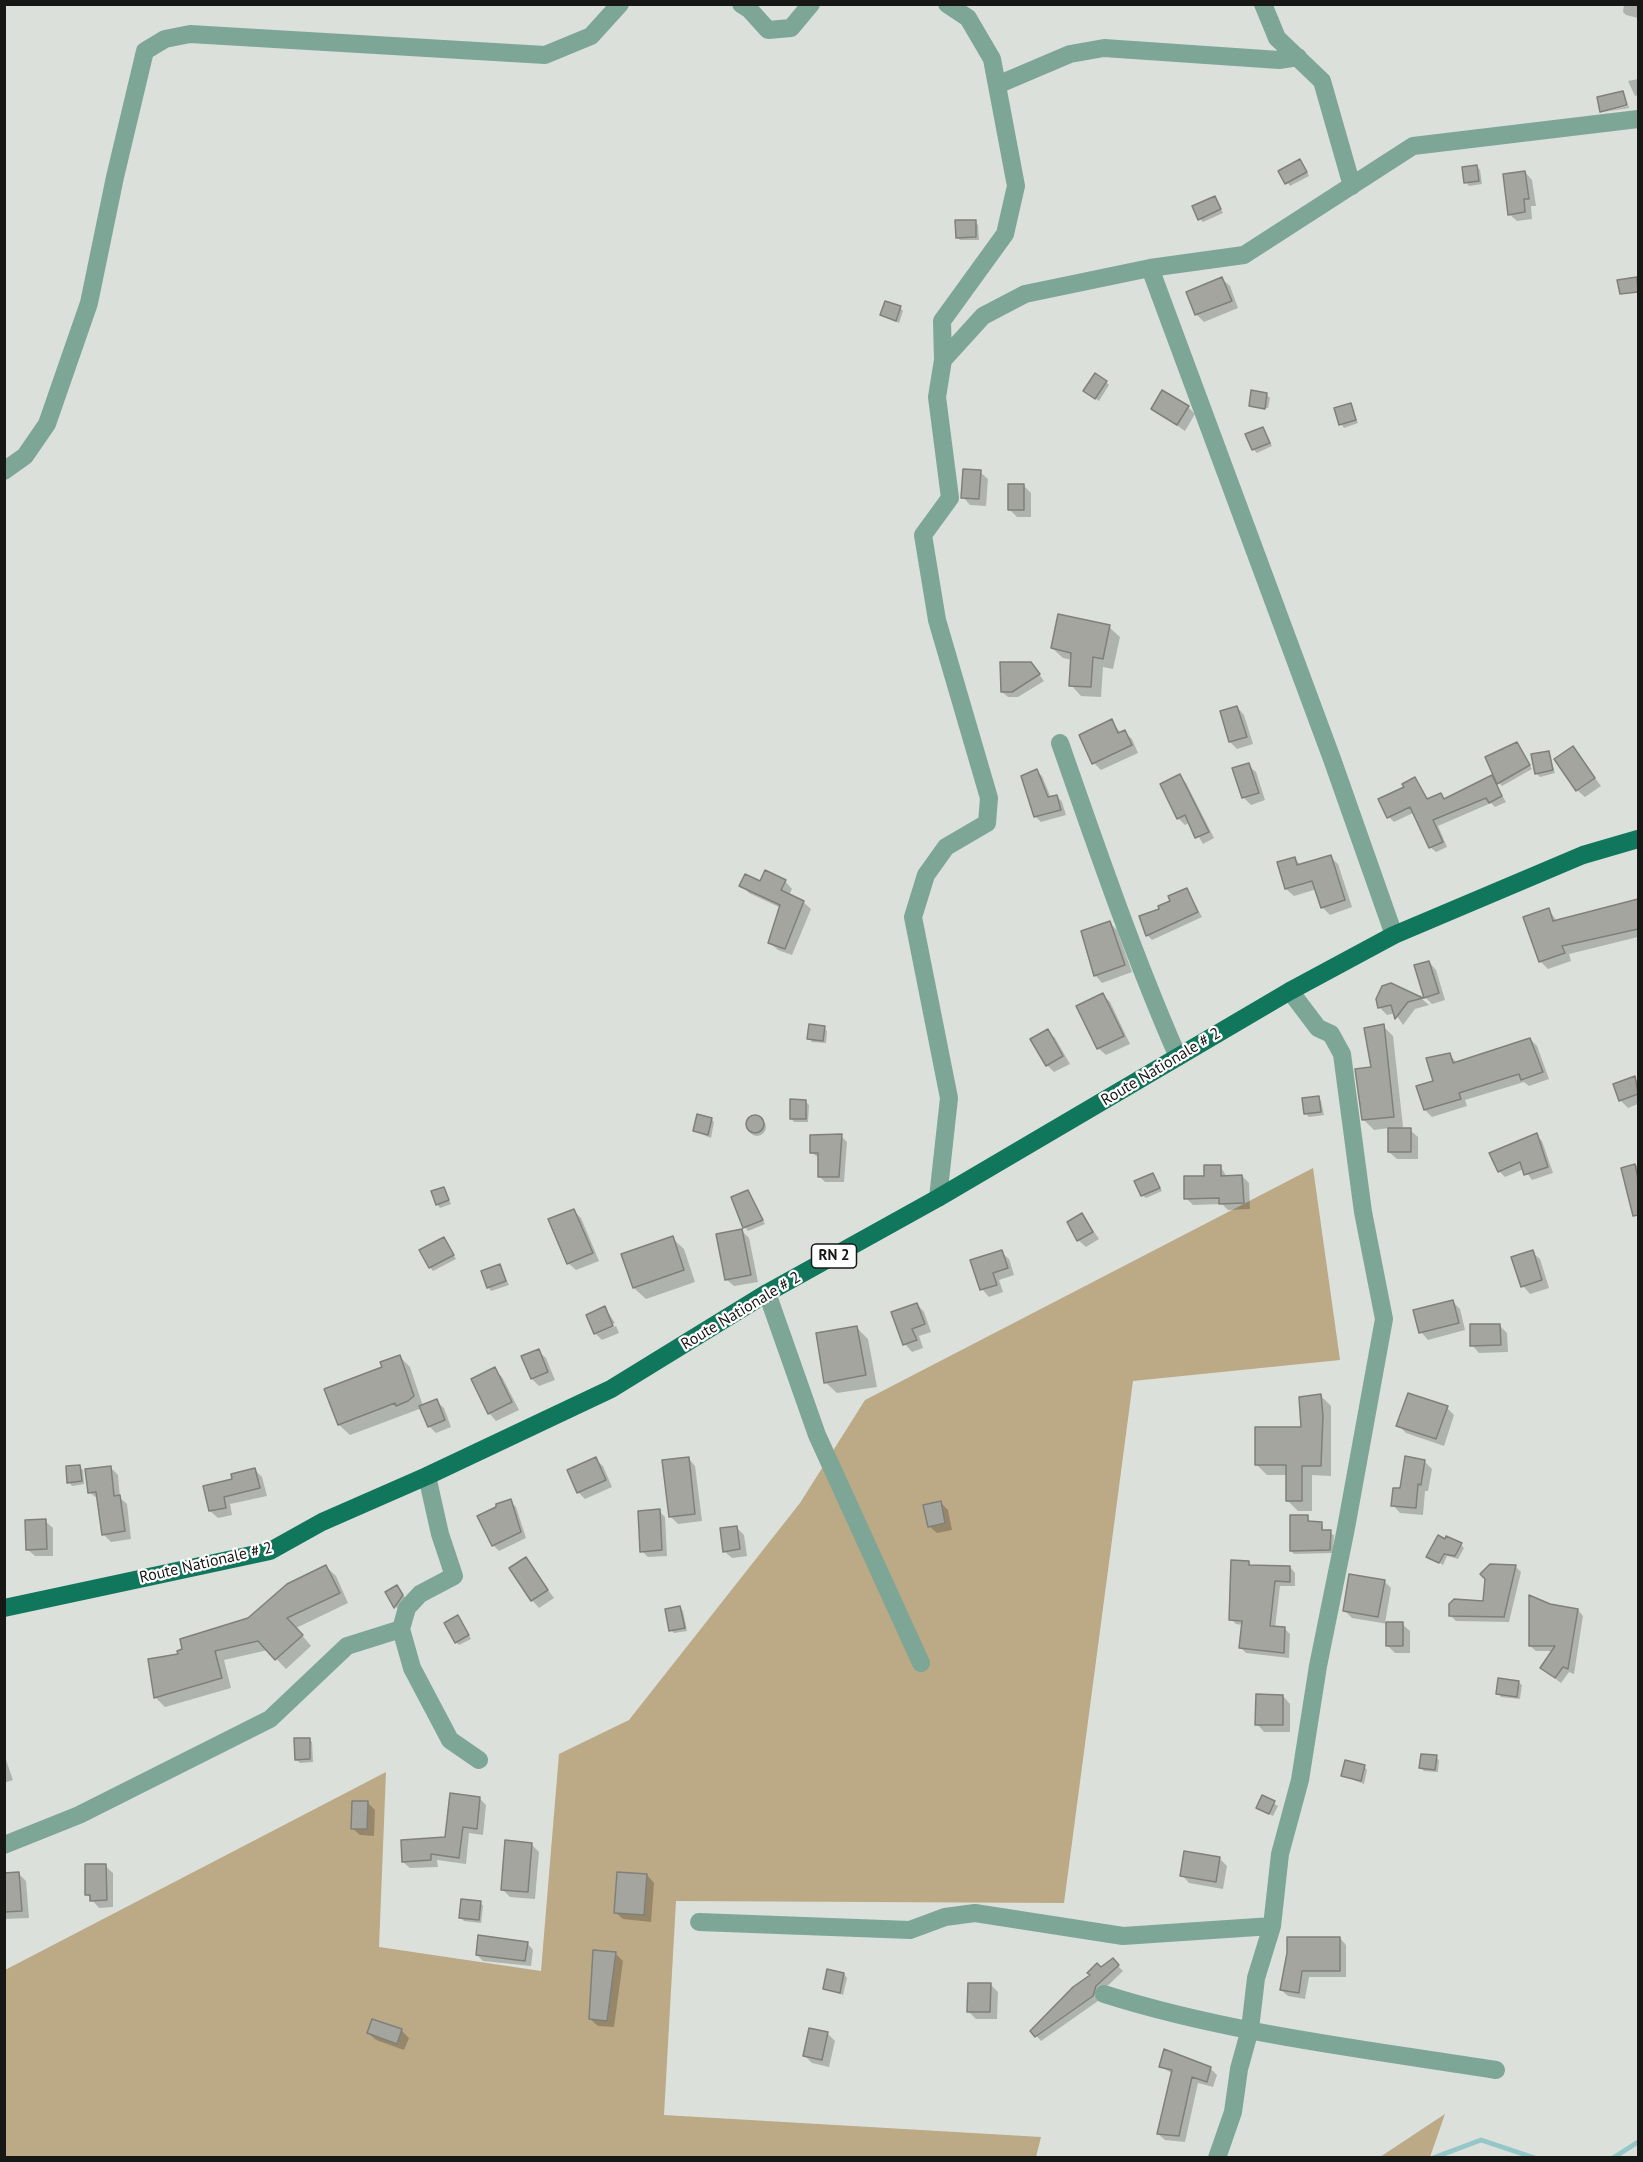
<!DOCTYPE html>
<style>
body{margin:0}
#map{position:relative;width:1643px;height:2162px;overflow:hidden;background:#dbe0da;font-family:"PT Sans",sans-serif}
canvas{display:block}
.frame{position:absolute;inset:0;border:6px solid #171816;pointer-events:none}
</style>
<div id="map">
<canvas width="1643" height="2162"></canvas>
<div class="frame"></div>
</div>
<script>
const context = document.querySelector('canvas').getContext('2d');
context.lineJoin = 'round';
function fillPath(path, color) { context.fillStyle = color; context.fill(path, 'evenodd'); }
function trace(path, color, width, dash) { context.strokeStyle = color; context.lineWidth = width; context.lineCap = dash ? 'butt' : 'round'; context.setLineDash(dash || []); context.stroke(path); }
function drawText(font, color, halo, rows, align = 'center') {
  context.font = font + ' "PT Sans",sans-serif'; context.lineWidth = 4.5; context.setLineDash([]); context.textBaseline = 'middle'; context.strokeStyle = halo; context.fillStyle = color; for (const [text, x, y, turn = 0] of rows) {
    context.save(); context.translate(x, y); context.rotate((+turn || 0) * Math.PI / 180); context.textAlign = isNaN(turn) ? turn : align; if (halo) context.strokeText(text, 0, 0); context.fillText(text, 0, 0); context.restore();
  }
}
fillPath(new Path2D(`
 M1313 1168 1340 1360 1133 1381 1064 1903 676 1901 664 2115 1041 2137 1036 2157 5 2158V1970L386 1772 379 1947 541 1971 559 1754 629 1720 800 1503 865 1400Z
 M1445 2114 1430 2157H1380Z`), '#bca986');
fillPath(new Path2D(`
 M1180 4H1204V5L1182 6Z
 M1624 4H1638V18L1626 15 1623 12Z
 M1638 79V95L1635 96 1628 81Z
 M1629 106V108L1603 112Z
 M1303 164 1309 176 1290 186 1280 171Z
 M1476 166 1480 170 1482 184 1469 186 1466 182Z
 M1525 172 1532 180 1536 206H1531L1532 219 1517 221 1509 214Z
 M1215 198 1223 213 1203 222 1200 219Z
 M975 222 978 225 979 240H960L957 237Z
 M1222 279 1230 286 1238 308 1204 322 1196 314Z
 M900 308 903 311 899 323 881 315Z
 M1106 382 1109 385 1099 401 1085 391Z
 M1266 394 1270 398 1268 408 1251 406Z
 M1351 405 1358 423 1344 428 1341 424Z
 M1188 407 1195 414 1185 431 1153 409Z
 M1263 428 1272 446 1257 453 1253 449Z
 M980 472 988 479 986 506 970 505 963 497Z
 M1024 486 1031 493V517H1017L1010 510Z
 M1109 627 1120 637 1113 669 1103 667 1101 697 1081 696 1071 685 1072 660 1063 658 1052 648Z
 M1031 663 1044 681 1018 697H1008L1002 692Z
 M1237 707 1244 715 1253 744 1237 749 1230 742Z
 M1111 721 1121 733 1124 732 1132 739 1138 753 1101 770 1094 763Z
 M1520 747 1532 769 1502 786 1499 783Z
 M1573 748 1601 786 1585 797 1577 790Z
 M1548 752 1555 773 1540 777 1536 773Z
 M1248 765 1256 772 1265 800 1251 805 1243 797Z
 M1037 771 1042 776 1051 798 1057 796 1062 802 1066 815 1041 822 1035 816Z
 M1180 776 1186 783 1214 838 1203 844 1190 822 1185 825 1178 818Z
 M1491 777 1506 802 1495 807 1491 803 1438 826 1447 847 1436 852 1430 847 1415 812 1394 822 1389 817 1415 779 1429 800 1441 795 1445 800Z
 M1330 857 1338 864 1352 907 1330 915 1322 907 1317 889 1294 896 1286 889 1294 858 1302 866Z
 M785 881 792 889 789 895 803 902 811 909 792 955 778 950 770 943 781 908 749 893 741 885Z
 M1187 890 1202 917 1152 940 1147 935 1161 910Z
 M1638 900V937L1569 954 1571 961 1548 969 1541 962 1525 918 1548 909 1557 921Z
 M1110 923 1117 930 1132 972 1102 983 1095 975 1087 953Z
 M1429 962 1436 970 1445 1000 1432 1004 1425 997Z
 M1391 984 1422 999 1429 1005 1415 1009 1403 1025 1395 1013 1387 1015 1379 1007 1378 994 1383 987Z
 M1103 995 1110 1002 1130 1044 1106 1055 1098 1048Z
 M1383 1026 1393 1036 1403 1127 1397 1130H1410L1418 1137V1159H1397L1389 1152V1128L1374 1130 1364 1120Z
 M824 1028 827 1031 826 1043 812 1042 809 1038Z
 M1048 1031 1055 1038 1070 1064 1054 1072 1047 1065Z
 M1530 1039 1537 1046 1549 1079 1529 1086 1524 1082 1465 1100 1467 1106 1432 1117 1425 1110 1449 1054 1457 1063Z
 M1635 1078 1638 1082V1104L1628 1108 1620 1100Z
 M1318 1097 1321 1101 1324 1115 1309 1117 1306 1114Z
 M805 1101 809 1105 808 1122H794L791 1118Z
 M748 1127a9 9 0 1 1 18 0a9 9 0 1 1-18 0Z
 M711 1119 714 1122 711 1138 694 1131Z
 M1536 1135 1542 1141 1553 1173 1532 1180 1524 1169 1505 1177 1499 1171Z
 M841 1136 847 1142 844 1182H825L820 1177 819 1158 812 1153Z
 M1638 1165V1204L1637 1205 1623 1169Z
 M1220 1166 1227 1177 1242 1176 1249 1183 1250 1209 1228 1210 1222 1204 1193 1205 1186 1198Z
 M1153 1175 1162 1191 1146 1198 1142 1195Z
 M444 1189 451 1204 440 1208 437 1204Z
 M748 1192 765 1224 748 1231 745 1227Z
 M574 1211 581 1218 599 1261 576 1270 568 1263Z
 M1082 1214 1099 1239 1086 1247 1078 1240Z
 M742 1231 749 1238 758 1282 734 1286 726 1279Z
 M444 1238 456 1259 433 1271 430 1267Z
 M672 1238 684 1249 695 1282 646 1299 634 1288Z
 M1001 1252 1009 1259 1014 1275 999 1280 1003 1292 989 1297 982 1289Z
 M1532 1252 1540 1259 1549 1288 1530 1294 1523 1286Z
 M500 1266 509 1285 491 1291 488 1287Z
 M1452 1301 1460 1309 1465 1330 1428 1340 1421 1332Z
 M917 1304 924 1312 931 1332 919 1336 923 1348 912 1352 905 1344Z
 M605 1308 615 1323 596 1331V1334L595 1333Z
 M1499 1325 1507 1333 1508 1352 1479 1353 1472 1345Z
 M616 1326 619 1333 602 1340 596 1334Z
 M857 1328 868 1339 877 1387 837 1393 825 1382Z
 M538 1351 546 1358 555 1380 539 1386 532 1379 523 1357Z
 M400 1357 410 1367 423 1406 436 1401 444 1408 451 1427 436 1433 429 1426 422 1408 350 1435 339 1425 326 1390 384 1367Z
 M494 1369 502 1377 519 1410 496 1421 489 1413Z
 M1321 1396 1331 1406V1476L1312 1475V1511H1298L1287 1500V1475H1267L1256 1464 1303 1429Z
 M1447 1408 1454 1415 1444 1446 1406 1433 1398 1425Z
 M688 1458 695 1466 702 1521 678 1524 670 1516Z
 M595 1459 603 1466 612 1487 585 1499 578 1492Z
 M1424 1461 1432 1469 1428 1491H1425L1423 1515 1400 1513 1393 1505 1401 1490Z
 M79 1466 83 1470 84 1484 72 1486 69 1482Z
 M110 1467 118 1475 120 1498 127 1504 131 1539 111 1542 103 1534 98 1499 89 1492Z
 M255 1470 262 1477 267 1496 230 1504 232 1515 218 1518 210 1511 234 1481Z
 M510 1501 516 1507 526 1538 499 1551 493 1545Z
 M941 1503 948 1510 952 1530 937 1533 929 1526Z
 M659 1511 665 1517 667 1556 648 1557 642 1551Z
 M1307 1516 1311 1523H1321L1324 1531 1334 1535 1333 1553 1294 1554 1291 1551Z
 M45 1521 53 1528V1556H35L27 1549Z
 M736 1527 744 1535 747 1556 732 1558 724 1551Z
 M1461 1545 1464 1548 1458 1559 1447 1556 1443 1565 1428 1556Z
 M525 1559 554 1598 539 1608 532 1600Z
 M1249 1563 1252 1566 1290 1567 1295 1573V1586H1280L1275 1628H1284L1290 1634 1289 1658 1246 1653 1240 1647 1243 1625 1236 1624 1231 1619Z
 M1515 1566 1521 1572 1509 1622 1456 1621 1451 1616 1484 1602Z
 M326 1567 336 1576 348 1603 296 1628 311 1646 286 1669 268 1650 224 1660 231 1688 165 1707 155 1697 180 1655 249 1619Z
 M1384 1581 1391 1588 1385 1623 1402 1624 1410 1631V1653H1395L1388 1646V1624L1352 1618 1345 1611Z
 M397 1586 406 1599 398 1610 387 1592Z
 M1550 1605 1578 1610 1583 1616 1574 1674 1569 1672 1561 1683 1542 1668 1553 1651H1536L1530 1646Z
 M679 1607 683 1611 687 1631 674 1633 671 1630Z
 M461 1620 471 1639 459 1645 456 1642Z
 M1518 1682 1522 1685 1520 1699 1501 1697 1498 1693Z
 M1283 1696 1290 1704V1732H1264L1257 1724Z
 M309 1739 312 1742 313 1762 300 1763 296 1759Z
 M4 1754 13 1780 4 1783Z
 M1436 1757 1439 1760 1438 1772 1424 1771 1421 1768Z
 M1364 1766 1367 1770 1364 1784 1343 1776Z
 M1263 1797 1278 1806 1273 1816 1258 1808Z
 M479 1798 486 1805 483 1835 469 1833 466 1864 437 1860 438 1867 410 1868 403 1862 446 1838Z
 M368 1803 375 1810 374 1836 360 1835 352 1828Z
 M531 1844 539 1852 535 1899 510 1897 502 1889Z
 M1219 1858 1227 1866 1223 1889 1189 1883 1182 1875Z
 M105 1866 113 1873V1907L99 1908 87 1894Z
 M19 1874 26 1881 29 1918 4 1919V1875Z
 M647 1875 654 1883 651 1922 623 1919 615 1912Z
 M480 1902 483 1906 481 1923 464 1921 461 1918Z
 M1340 1938 1346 1945V1977H1309L1305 1999 1288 1996 1281 1990 1289 1953Z
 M527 1943 533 1950 531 1966 483 1961 477 1955Z
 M615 1953 623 1961 614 2027 598 2026 590 2019Z
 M1118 1966 1123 1971 1101 1992 1098 2001 1041 2041 1032 2031 1101 1969Z
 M844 1974 847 1978 843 1995 824 1988Z
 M991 1985 998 1992 997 2019H976L968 2011Z
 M401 2030 409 2038 404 2050 376 2040 368 2033Z
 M811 2030 828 2034 835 2041 829 2067 812 2063 805 2056Z
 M1160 2066 1210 2068 1217 2075 1213 2087 1198 2083 1185 2142 1165 2140 1158 2134 1173 2074Z`), '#0003');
trace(new Path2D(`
 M1433 2158 1481 2140 1535 2158
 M1613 2158 1638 2142`), '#95c7c9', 5);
const building = new Path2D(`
 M1623 91 1627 105 1600 112 1597 97Z
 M1300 159 1307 172 1285 184 1278 171Z
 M1477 165 1479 181 1464 183 1462 167Z
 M1525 171 1529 199H1524L1525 212 1508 215 1503 174Z
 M1215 196 1221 209 1198 220 1192 206Z
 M955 220H976V237L956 238Z
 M1222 277 1232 301 1195 315 1186 292Z
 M1637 277 1638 292 1620 294 1617 280Z
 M885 301 901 306 896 321 880 315Z
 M1095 373 1107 381 1095 399 1083 391Z
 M1162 390 1189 406 1177 425 1151 409Z
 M1251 390 1267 393 1265 409 1249 406Z
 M1351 403 1356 420 1339 425 1334 408Z
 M1263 427 1270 443 1252 450 1245 434Z
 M963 469 981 470 979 499 961 498Z
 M1008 484H1024V510H1008Z
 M1058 614 1110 625 1103 659 1093 657 1091 687 1069 686 1071 653 1051 648Z
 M1000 662H1031L1040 674 1012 692H1001Z
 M1237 706 1247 737 1229 742 1220 711Z
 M1112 719 1118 733 1125 730 1132 745 1092 764 1079 735Z
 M1517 742 1530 765 1497 784 1485 757Z
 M1573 746 1595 778 1576 791 1554 759Z
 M1549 751 1553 770 1535 774 1531 754Z
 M1249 763 1259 793 1242 798 1232 768Z
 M1037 769 1048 797 1057 795 1061 810 1034 817 1021 776Z
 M1180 774 1209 832 1195 838 1185 815 1177 819 1160 784Z
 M1492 775 1502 796 1489 803 1486 798 1433 820 1443 842 1429 848 1410 807 1387 818 1378 799 1404 787 1402 784 1415 777 1427 799 1441 793 1444 799Z
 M1331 855 1345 900 1321 908 1312 881 1285 889 1277 862 1295 857 1297 865Z
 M765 870 786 880 781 890 804 901 785 949 768 943 780 905 739 886 745 874 760 881Z
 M1187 888 1198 912 1146 936 1139 916 1159 909 1158 906 1170 901 1168 896Z
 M1638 899V929L1562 946 1565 953 1539 962 1523 917 1549 908 1553 921Z
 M1110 921 1125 965 1094 976 1081 931Z
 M1429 961 1439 993 1424 998 1414 965Z
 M1391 983 1423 998 1408 1002 1395 1019 1391 1005 1378 1008 1376 999 1382 986Z
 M1103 993 1124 1036 1097 1049 1076 1006Z
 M809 1024 825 1026 823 1041 807 1039Z
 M1384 1024 1394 1117 1362 1120 1355 1069 1371 1067 1364 1028Z
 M1048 1029 1063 1056 1046 1066 1030 1039Z
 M1530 1038 1543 1072 1521 1080 1519 1074 1459 1093 1461 1099 1424 1110 1416 1086 1433 1081 1426 1058 1450 1053 1453 1063Z
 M1635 1076 1638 1094 1619 1101 1613 1084Z
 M1319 1096 1321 1112 1304 1114 1302 1098Z
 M790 1099 806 1100V1119H790Z
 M697 1114 712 1118 708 1135 693 1131Z
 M746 1124a9 9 0 1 1 18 0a9 9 0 1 1-18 0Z
 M1388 1128H1411V1152H1388Z
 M1537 1133 1548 1167 1524 1175 1520 1162 1498 1172 1489 1153Z
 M842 1134 839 1177H818V1153H810V1135Z
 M1635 1164 1638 1179V1215L1633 1216 1621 1168Z
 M1204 1165H1221V1176L1242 1175 1244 1203 1219 1204V1198L1184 1199V1176H1204Z
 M1153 1173 1160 1188 1141 1196 1134 1181Z
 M444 1187 449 1200 436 1205 431 1191Z
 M748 1190 763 1220 743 1228 731 1197Z
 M574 1209 593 1253 567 1264 548 1219Z
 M1082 1213 1093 1232 1077 1241 1067 1222Z
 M742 1229 751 1275 725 1280 716 1234Z
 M673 1236 684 1270 633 1288 621 1254Z
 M444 1237 454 1255 429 1268 419 1250Z
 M1002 1250 1008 1268 993 1273 997 1285 980 1290 970 1260Z
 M1533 1250 1542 1280 1521 1287 1511 1257Z
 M500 1264 506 1281 487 1288 481 1271Z
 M1453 1300 1459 1323 1419 1333 1413 1310Z
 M917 1303 925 1324 912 1329 917 1340 903 1345 891 1312Z
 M605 1306 613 1326 594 1334 586 1315Z
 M1470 1324H1500L1501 1345 1470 1346Z
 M857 1326 866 1375 824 1383 816 1333Z
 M539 1349 548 1372 531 1379 521 1356Z
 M400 1355 414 1396 408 1401 396 1406 395 1403 338 1425 324 1389 382 1367 380 1362Z
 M495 1367 512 1402 488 1414 471 1379Z
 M1408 1393 1448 1406 1436 1439 1396 1426Z
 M1321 1394 1323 1416 1321 1466H1302V1501H1286V1465H1255V1427H1301L1299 1397Z
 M437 1399 445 1420 428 1427 419 1406Z
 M1405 1456 1425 1460 1421 1485 1418 1484 1416 1508 1391 1506 1393 1488H1400Z
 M596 1457 606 1480 577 1493 567 1470Z
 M689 1457 695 1514 669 1517 662 1460Z
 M80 1465 82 1481 67 1483 66 1466Z
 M111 1466 114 1496 120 1495 125 1531 102 1535 96 1492 88 1493 85 1469Z
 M255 1468 260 1488 224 1497 226 1508 209 1511 203 1486 232 1479 231 1474Z
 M511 1499 521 1532 492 1546 477 1516 496 1507V1504Z
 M941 1501 945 1523 928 1527 923 1505Z
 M660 1509 662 1550 640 1552 638 1511Z
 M1290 1515H1308V1521L1322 1522V1530H1331L1330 1550 1290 1551Z
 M46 1519 47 1549 26 1550 25 1520Z
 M737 1526 740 1549 723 1552 720 1528Z
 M1438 1535 1445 1539 1446 1536 1462 1543 1455 1556 1444 1554 1439 1563 1426 1557Z
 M526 1557 548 1590 531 1601 509 1568Z
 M1231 1560 1249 1561V1565L1290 1566V1582L1275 1581 1270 1626 1285 1627 1284 1653 1239 1648 1242 1621 1229 1620Z
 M1490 1564 1516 1565 1504 1617 1449 1616V1604L1454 1599 1483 1601 1485 1579 1480 1574Z
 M326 1565 340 1593 287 1618 303 1635 275 1660 258 1641 215 1651 222 1678 154 1698 148 1659 178 1654 177 1651 182 1649 180 1639 248 1618 287 1584Z
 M1349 1574 1385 1580 1378 1617 1343 1611Z
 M397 1585 403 1595 394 1608 385 1592Z
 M1529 1595 1550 1604 1578 1609 1568 1669 1563 1667 1555 1678 1540 1668 1555 1646H1529Z
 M680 1606 685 1628 669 1631 665 1609Z
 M458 1615 469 1635 455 1643 444 1623Z
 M1386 1622H1403V1646H1386Z
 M1498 1678 1519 1681 1517 1697 1496 1694Z
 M1256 1694 1283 1695V1725H1255Z
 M294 1738H310V1759L295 1760Z
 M1421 1754 1437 1755 1435 1770 1419 1768Z
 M1345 1760 1365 1765 1361 1781 1341 1776Z
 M450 1793 480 1797 477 1829 463 1827 459 1858 431 1854V1860L402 1862 401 1840 445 1837Z
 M1262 1795 1275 1801 1269 1814 1256 1808Z
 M352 1801H368L367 1829H351Z
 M505 1840 532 1843 528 1892 501 1890Z
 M1184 1851 1220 1857 1216 1882 1180 1876Z
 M85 1864H106L107 1900 90 1901V1895H85Z
 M19 1872 22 1911 4 1912V1873Z
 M617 1872 647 1874 644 1915 614 1913Z
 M461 1899 481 1901 479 1920 459 1918Z
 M478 1935 528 1942 525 1961 476 1955Z
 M1287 1937H1340V1971H1302L1299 1993 1280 1990 1287 1953Z
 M593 1950 616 1952 607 2021 589 2019Z
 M1113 1958 1119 1965 1096 1986 1093 1996 1035 2037 1030 2031 1073 1987 1090 1975 1087 1973 1097 1963 1101 1967Z
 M827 1969 844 1973 840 1993 823 1989Z
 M968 1983H991L990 2012H967Z
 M372 2019 402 2029 397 2044 367 2033Z
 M809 2028 828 2032 822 2060 803 2056Z
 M1164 2049 1211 2067 1207 2082 1192 2077 1179 2136 1157 2134 1172 2070 1159 2067Z`);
fillPath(building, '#a4a59f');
trace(building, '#7f807a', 1.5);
trace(new Path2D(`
 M741 4 749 9 768 30 791 28 811 4
 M1263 4 1277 38 1322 81 1352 186
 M997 85 1070 54 1104 48 1279 60 1298 57
 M1150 268 1332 759 1394 935
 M943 360 942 321 1005 234 1016 186 992 59 968 18 947 4
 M4 471 25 456 47 424 89 303 115 177 145 51 165 39 190 34 545 55 591 36 620 4
 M1060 743C1097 849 1133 954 1178 1057
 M938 1198 949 1098 913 917 926 875 946 847 987 823 989 798 937 620 923 535 950 498 937 397 943 360 983 316 1025 294 1150 268 1244 255 1413 146 1638 119
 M767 1293 817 1435 921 1663
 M427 1476 440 1534 454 1576 420 1594 407 1608 401 1629 412 1668 450 1740 479 1760
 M4 1845 79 1815 270 1719 347 1646 401 1629
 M699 1922 910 1930 945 1917 975 1913 1123 1936 1272 1926
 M1104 1994C1230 2034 1365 2049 1496 2070
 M1217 2158 1233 2112 1239 2069 1250 2029 1256 1978 1272 1926 1280 1854 1300 1780 1318 1666 1346 1528 1384 1319 1363 1212 1342 1054 1331 1034 1318 1028 1290 991`), '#7da696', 18);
trace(new Path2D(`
 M4 1608 270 1551 322 1522 427 1476 611 1389 767 1293 938 1198 1290 991 1394 935 1583 855 1638 839`), '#10765c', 18);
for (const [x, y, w] of [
 [834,1256,45]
]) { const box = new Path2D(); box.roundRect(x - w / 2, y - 12, w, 24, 4.5); context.fillStyle = '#fff'; context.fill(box); trace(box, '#171816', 1.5); }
drawText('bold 15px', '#171816', null, [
 ["RN 2",834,1256]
]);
drawText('16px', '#171816', '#fff', [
 ["Route Nationale # 2",1161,1067,-31],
 ["Route Nationale # 2",741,1311,-31],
 ["Route Nationale # 2",206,1563,-13]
]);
</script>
